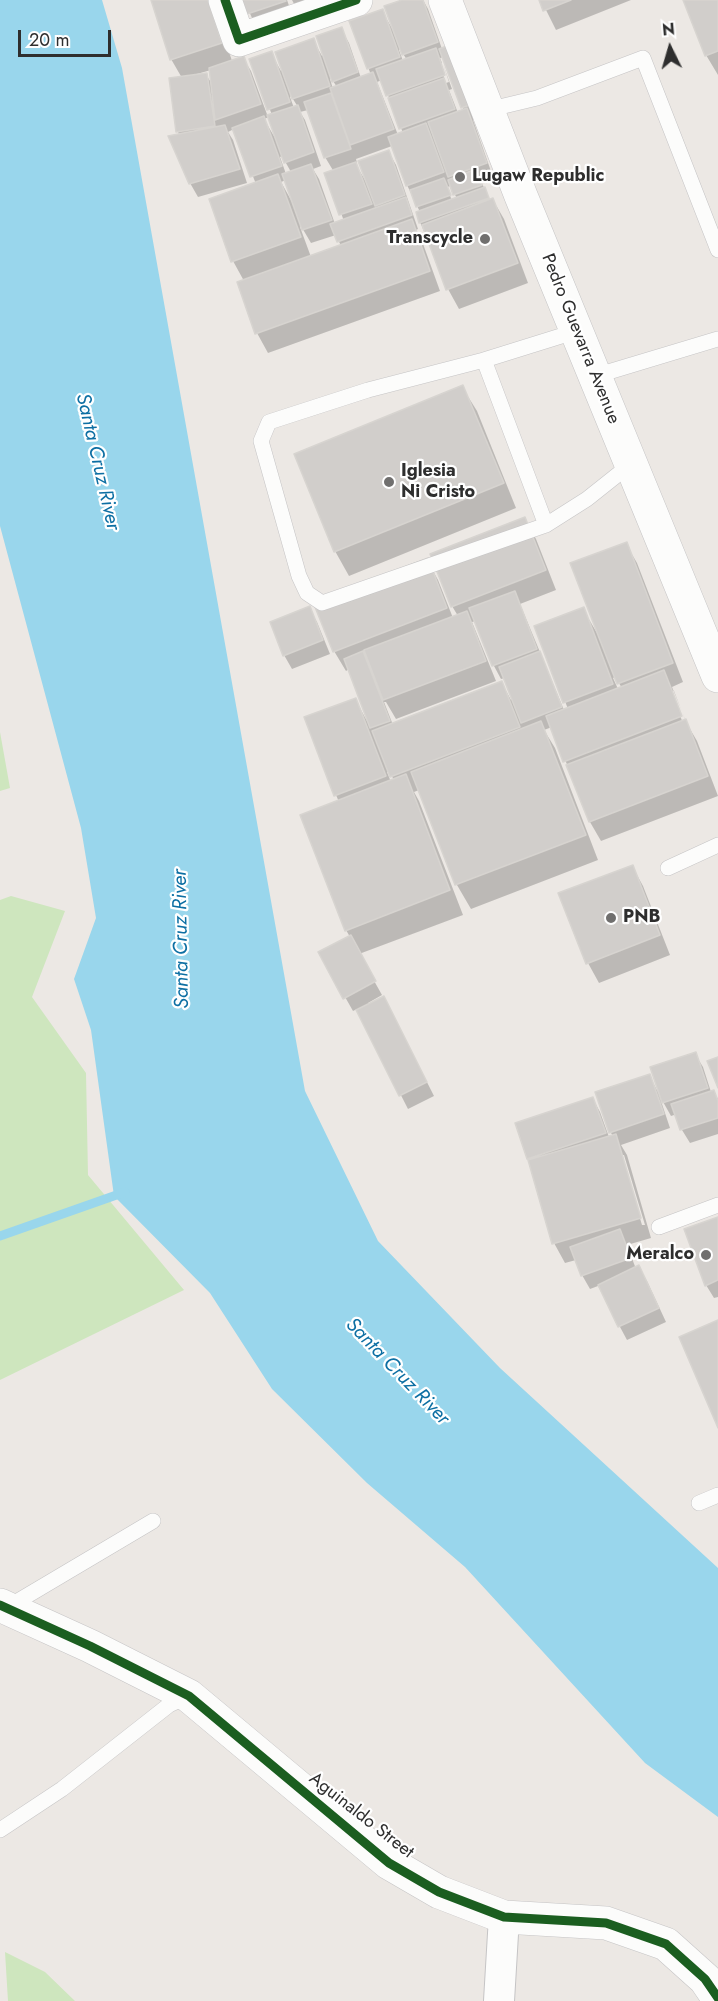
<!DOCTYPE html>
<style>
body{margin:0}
#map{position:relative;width:718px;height:2001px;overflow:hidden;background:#ece8e4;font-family:Jost,sans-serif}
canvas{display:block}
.north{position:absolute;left:640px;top:18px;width:60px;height:60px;-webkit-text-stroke:4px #fff;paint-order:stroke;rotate:355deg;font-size:16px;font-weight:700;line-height:24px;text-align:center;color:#2e2e2e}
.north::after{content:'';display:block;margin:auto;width:21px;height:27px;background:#2e2e2e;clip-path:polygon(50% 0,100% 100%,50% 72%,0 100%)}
.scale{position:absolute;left:18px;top:30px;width:93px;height:27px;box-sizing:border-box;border:3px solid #2e2e2e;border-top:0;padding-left:8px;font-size:18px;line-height:21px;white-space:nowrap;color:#2e2e2e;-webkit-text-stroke:4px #fff;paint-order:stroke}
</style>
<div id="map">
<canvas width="718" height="2001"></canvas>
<div class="north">N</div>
<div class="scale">20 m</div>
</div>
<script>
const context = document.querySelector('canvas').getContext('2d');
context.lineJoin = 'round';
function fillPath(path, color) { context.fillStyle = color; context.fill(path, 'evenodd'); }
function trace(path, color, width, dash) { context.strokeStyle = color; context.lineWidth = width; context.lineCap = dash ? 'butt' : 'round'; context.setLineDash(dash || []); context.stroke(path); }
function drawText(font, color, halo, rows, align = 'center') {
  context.font = font + ' Jost,sans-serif'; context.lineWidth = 4.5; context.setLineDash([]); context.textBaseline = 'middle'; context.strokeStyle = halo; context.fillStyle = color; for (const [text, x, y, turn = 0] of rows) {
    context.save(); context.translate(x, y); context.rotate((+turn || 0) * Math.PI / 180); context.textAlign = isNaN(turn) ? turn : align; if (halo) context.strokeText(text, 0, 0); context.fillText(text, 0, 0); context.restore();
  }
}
fillPath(new Path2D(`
 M0 732 10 788 0 791Z
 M11 896 65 911 32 997 86 1073 88 1175 184 1290 0 1380V900Z
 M5 1952 45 1972 75 2001H8Z`), '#cee6be');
fillPath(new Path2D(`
 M0 0H102L122 68 305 1091 378 1241 500 1368 718 1568V1817L645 1763 465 1567 367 1483 272 1389 210 1293 114 1196 91 1030 74 979 96 918 81 828 0 526Z`), '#99d6ec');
fillPath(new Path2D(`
 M152 0H212L232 61 243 58 251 71 268 117 272 115 251 60 271 53 281 71 313 40 322 56H324L341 29 349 43 361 78 371 75 351 22 382 11 393 30 406 0H423L428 9 442 49 488 115 473 120 493 177 481 181 490 201 493 200 504 219 528 283 459 309 448 289 420 222V212L407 185 392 146 356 159 357 163H355L365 180 388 151 396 165 418 229 416 230 422 241 440 291 268 353 257 333 244 281 233 261 256 184 234 129 228 132 233 140 247 183 198 197 190 183 178 131 182 78 171 59ZM400 49 407 60 403 61 399 50ZM444 57 464 111 458 113 449 90 452 89 443 64 449 82 446 83 439 63H442L440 58ZM211 70 213 85 206 75 197 76V74ZM331 78 337 87 333 89 330 79ZM382 80 403 133 398 135 377 82ZM291 96 298 107 294 108 290 97ZM308 110 325 157 334 172 326 174 344 221 335 224 319 179 313 169 321 166 305 120 300 112ZM269 117 276 137 275 138 264 119ZM282 156 291 172 286 174 280 157ZM286 180 293 200H291L281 182ZM451 186 457 199 452 201 447 187ZM301 226 311 243 336 235 341 246 311 257 300 227Z
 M244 0H287L292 14 256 27Z
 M292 0H334L300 15Z
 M541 0H631L556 30Z
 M685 0H718V75L706 55Z
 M462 387 477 411 516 508 349 576 335 551Z
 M525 519 536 539 556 590 520 604 564 710 568 709 536 627 583 609 597 633 599 632 626 544 637 563 683 682 672 687 687 724 697 741 718 796 601 841 590 822 552 727 544 730 555 748 598 860 471 909 457 885 419 790 414 792 419 801 463 915 359 954 382 995 368 1003 369 1005 391 1011 434 1096 408 1109 357 1009 353 1011 320 953 350 937 346 930 339 802 336 795 355 699 367 721 369 720 349 669 346 671 334 651 427 560 438 580 453 618 458 616 452 606ZM476 621 494 666 501 679 505 678 513 699 511 700 502 683 393 725 384 702H386L396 719 496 681 472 622ZM615 677 622 688 618 689 613 678ZM670 691H674L686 722 683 723ZM389 771 394 780 391 782 387 772Z
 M309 608 317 622 330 654 292 669 284 655Z
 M632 866 643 886 670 955 599 983 588 963Z
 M695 1054 703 1067 711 1092H714L718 1099V1134L690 1143 682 1130 677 1114 671 1116 662 1100 661 1101 670 1128 621 1145 627 1155 651 1238 627 1245 636 1269 639 1267 647 1281 666 1322 627 1340 598 1286 590 1289 582 1275 576 1260 565 1263 554 1243 529 1158 593 1099 600 1112 609 1137 613 1136 609 1130 649 1075 658 1092ZM621 1155H624L645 1225H642Z
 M718 1218V1297L714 1298 706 1285Z`), '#0003');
trace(new Path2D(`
 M0 1236 125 1192`), '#99d6ec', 9);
const building = new Path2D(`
 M151 0H208L222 43 170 60Z
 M242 0H285L286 1 247 14Z
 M402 0H423L438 42 402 55 384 6Z
 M539 0H571L543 11Z
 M683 0H718V51L705 56Z
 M383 9 400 57 367 69 349 21Z
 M342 27 358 72 332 82 316 36Z
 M314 38 330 86 292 99 275 52Z
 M460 41 482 101 461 108 439 49Z
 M436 48 445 75 386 96 376 69Z
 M272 51 290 102 267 110 249 59Z
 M244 56 261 104 215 120 209 68Z
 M373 72 394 129 350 145 330 88Z
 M207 73 215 126 176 132 169 78Z
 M444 78 455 109 399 129 388 98Z
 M331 93 351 149 324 158 304 102Z
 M298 105 314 152 284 163 267 115Z
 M467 108 487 163 448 177 428 122Z
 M264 116 282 166 250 177 232 128Z
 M426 123 444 172 406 186 388 137Z
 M225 125 240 169 189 184 168 136Z
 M389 150 405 195 375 206 358 161Z
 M356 162 372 204 339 215 324 173Z
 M311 164 332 220 302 230 282 174Z
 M476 169 482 185 453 195 448 180Z
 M278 174 301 237 231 262 209 199Z
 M444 178 451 195 416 207 410 190Z
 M485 187 489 198 419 223 416 212Z
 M406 197 412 215 337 242 330 224Z
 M493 198 518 263 446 290 422 225Z
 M412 219 430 271 255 334 237 282Z
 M463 385 504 483 334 552 294 454Z
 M525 517 546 570 451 607 430 554Z
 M627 542 673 663 617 684 570 563Z
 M428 558 447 608 333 652 313 602Z
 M515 591 537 649 492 666 469 608Z
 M310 606 323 640 283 656 270 622Z
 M584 607 613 684 563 703 534 626Z
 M467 611 486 661 383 700 364 650Z
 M363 651 390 721 370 728 344 659Z
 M540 651 562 707 521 723 499 667Z
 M664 670 682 716 563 762 546 716Z
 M502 681 520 727 390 777 372 731Z
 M356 698 386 776 334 796 304 717Z
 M686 719 708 776 589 822 566 765Z
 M541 721 586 835 455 885 411 772Z
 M406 774 450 890 345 931 300 815Z
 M633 865 660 935 586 964 558 893Z
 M351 935 376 981 343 999 318 952Z
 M384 996 427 1082 399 1096 356 1010Z
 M696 1052 708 1088 662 1103 650 1067Z
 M718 1057V1088L707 1061Z
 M650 1074 664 1114 609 1133 595 1092Z
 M714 1090 718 1101V1118L680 1130 671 1104Z
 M593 1097 606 1133 527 1159 515 1123Z
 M616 1134 641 1218 552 1244 528 1160Z
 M718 1217V1280L705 1286 684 1229Z
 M620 1229 631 1258 581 1276 570 1247Z
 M639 1265 659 1308 618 1327 598 1285Z
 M718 1320V1428L679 1337Z`);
fillPath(building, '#d1cecb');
trace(building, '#d7d4d0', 1.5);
const service = new Path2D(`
 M487 110 537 98 643 58 718 250
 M484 360 577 331
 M595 376 718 339
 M546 525 484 360 368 390 269 422 261 441 299 576 307 593 322 603 546 525 587 499 631 464
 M668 868 718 845
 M659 1227 718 1205
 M699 1503 718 1495
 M8 1607 153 1521
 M0 1830 62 1789 169 1705 186 1697`);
const minor = new Path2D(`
 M499 2001 504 1917`);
const tertiary = new Path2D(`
 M225 0 239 40 356 0
 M0 1605 90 1646 189 1696 389 1863 439 1892 504 1917 606 1923 666 1944 705 1979 718 1998`);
const secondary = new Path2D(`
 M445 0 521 196 718 676`);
trace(service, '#c5c4c5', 16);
trace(minor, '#c5c4c5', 32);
trace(tertiary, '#c5c4c5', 34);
trace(secondary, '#c5c4c5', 34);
trace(service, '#fcfcfb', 15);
trace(minor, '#fcfcfb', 30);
trace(tertiary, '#fcfcfb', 33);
trace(secondary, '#fcfcfb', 33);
trace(new Path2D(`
 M225 0 239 40 356 0
 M0 1605 90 1646 189 1696 389 1863 439 1892 504 1917 606 1923 666 1944 705 1979 718 1998`), '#1b5e20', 9);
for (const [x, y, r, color] of [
 [460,177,6,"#706f6e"],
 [485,239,6,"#706f6e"],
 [389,482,6,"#706f6e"],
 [611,918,6,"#706f6e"],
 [706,1255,6,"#706f6e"]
]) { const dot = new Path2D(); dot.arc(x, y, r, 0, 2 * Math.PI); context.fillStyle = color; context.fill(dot); trace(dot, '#fff', 2); }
drawText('bold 18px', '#2e2e2e', '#fff', [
 ["Lugaw Republic",472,177],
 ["Transcycle",473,239,"right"],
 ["Iglesia",401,472],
 ["Ni Cristo",401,493],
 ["PNB",623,918],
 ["Meralco",694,1255,"right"]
], 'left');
drawText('18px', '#2e2e2e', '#fff', [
 ["Pedro Guevarra Avenue",580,339,68],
 ["Aguinaldo Street",361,1816,38]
]);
drawText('italic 20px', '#0d6fa3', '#fff', [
 ["Santa Cruz River",97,462,77],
 ["Santa Cruz River",182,939,-91],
 ["Santa Cruz River",397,1372,46]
]);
</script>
